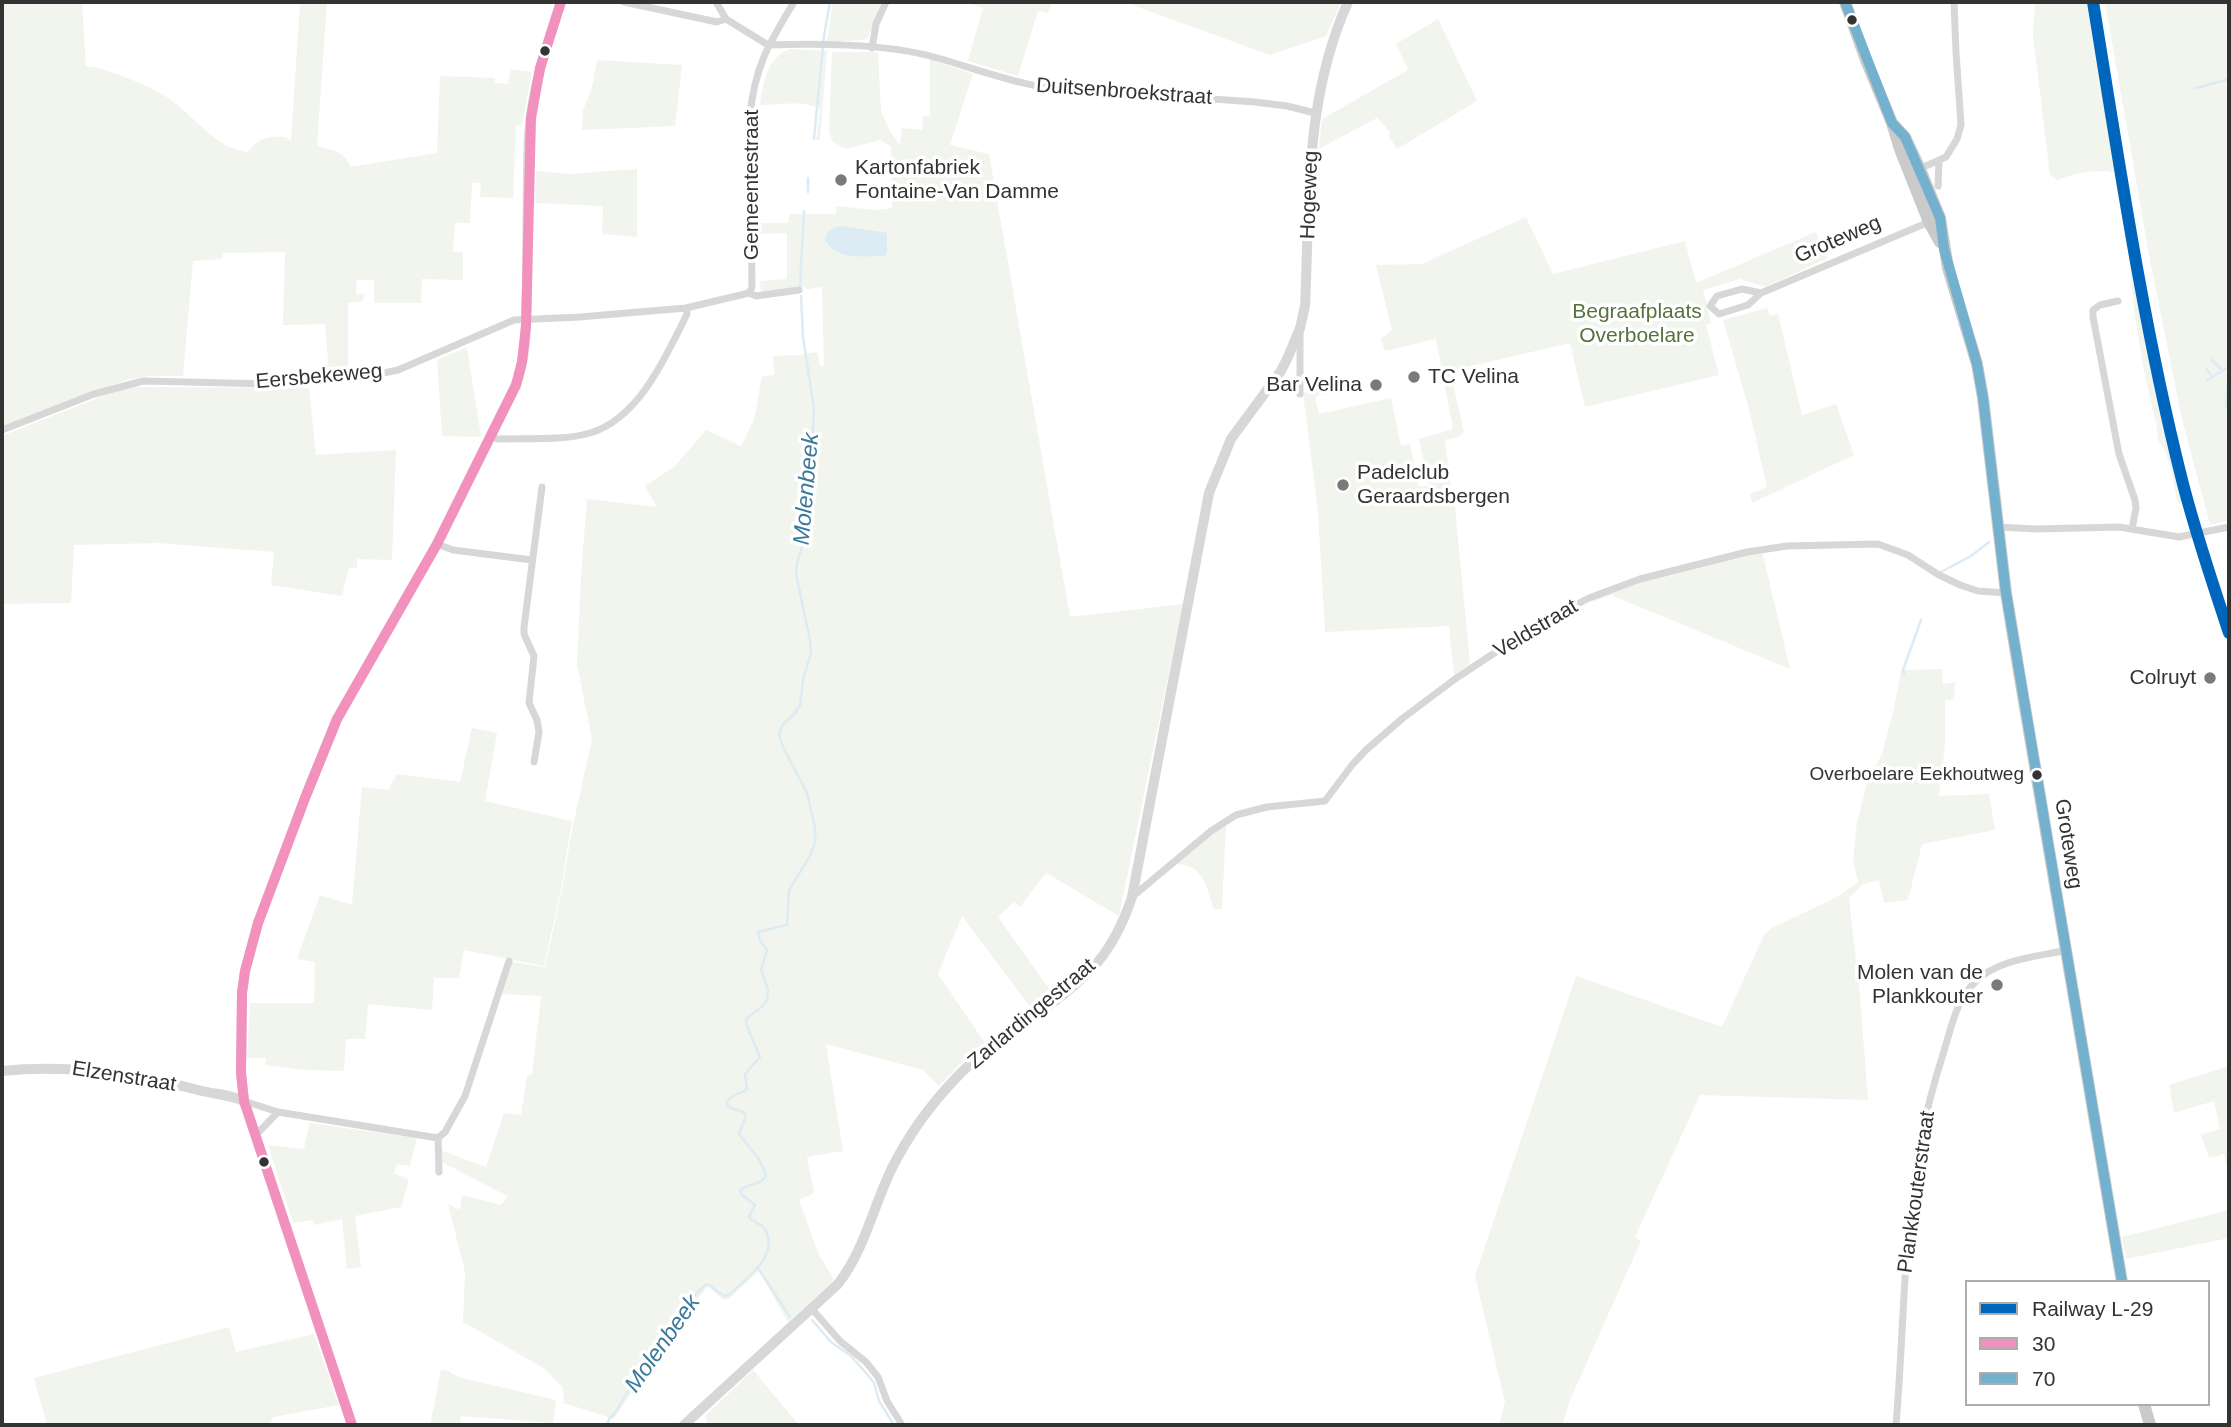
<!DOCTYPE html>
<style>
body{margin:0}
#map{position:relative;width:2231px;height:1427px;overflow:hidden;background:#fff;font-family:Helvetica,sans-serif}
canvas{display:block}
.frame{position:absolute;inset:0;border:4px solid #333;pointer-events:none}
.legend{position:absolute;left:1965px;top:1280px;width:245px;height:126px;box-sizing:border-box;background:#fff;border:2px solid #adadad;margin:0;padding:9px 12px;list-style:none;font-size:21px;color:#333}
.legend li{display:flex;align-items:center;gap:14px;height:35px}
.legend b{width:35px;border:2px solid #adadad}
</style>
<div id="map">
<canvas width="2231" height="1427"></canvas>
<div class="frame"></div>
<ul class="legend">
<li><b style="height:9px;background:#0065bd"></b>Railway L-29</li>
<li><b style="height:9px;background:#f290be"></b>30</li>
<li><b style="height:9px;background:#73b1ce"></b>70</li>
</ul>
</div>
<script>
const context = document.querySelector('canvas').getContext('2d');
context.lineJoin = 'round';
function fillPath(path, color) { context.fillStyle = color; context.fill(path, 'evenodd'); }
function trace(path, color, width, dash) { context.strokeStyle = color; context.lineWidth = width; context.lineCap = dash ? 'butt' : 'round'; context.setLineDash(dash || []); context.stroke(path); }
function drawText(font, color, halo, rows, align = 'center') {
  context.font = font + ' Helvetica,sans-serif'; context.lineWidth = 7; context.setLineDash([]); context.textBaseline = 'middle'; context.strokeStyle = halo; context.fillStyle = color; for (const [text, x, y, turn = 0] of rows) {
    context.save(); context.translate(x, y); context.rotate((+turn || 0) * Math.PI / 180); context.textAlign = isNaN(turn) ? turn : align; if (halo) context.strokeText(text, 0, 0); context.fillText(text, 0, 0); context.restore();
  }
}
fillPath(new Path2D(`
 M2 2H82L86 66C109 69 142 83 163 95 191 110 213 149 248 152 258 137 269 136 286 137L291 142 300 2H327L317 146C331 150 347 152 350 167L437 153 440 76 495 78 494 83 508 84 511 69 532 72 522 125H516L513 198 480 197 481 183H472L470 223H455L453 252H463V280L422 279 421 303H374V280H357L356 294H364L363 301 348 303V371L329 372 325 324 283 325 285 252 223 253 222 259 193 261 183 376H149L126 380 2 426Z
 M833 2H881L868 38 863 40 827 42Z
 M964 2H1052L1048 13 1038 11 1018 76 968 61 983 8Z
 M1124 2H1341L1326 36 1270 55Z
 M2035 2H2088C2109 101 2122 202 2138 303 2149 370 2167 435 2183 501L2178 504 2170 466 2165 451 2158 440 2157 428 2144 371 2135 316 2128 247 2114 173C2100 168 2072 173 2058 180L2050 175 2033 35Z
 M2105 2H2229V520L2210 525 2182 419 2151 266Z
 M1438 19 1477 101 1397 149 1388 135 1390 132 1377 118 1319 149 1322 119 1408 70 1396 44Z
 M790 49 827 51 820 140H816L820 109C801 100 780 105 760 105 763 84 767 57 790 49Z
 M832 52H878L881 112 890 131 900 146 902 128 922 130 923 116H930V59L973 74 950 145 989 154 1070 617 1183 604 1119 916 1046 873 1020 907 1014 902 998 917 1052 993 1031 1008 962 916 938 974 985 1043 960 1064 939 1086 923 1070 826 1044 843 1151 807 1157 814 1193 799 1200 818 1253 834 1280 788 1322 759 1271 729 1299H722L708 1286 674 1327 614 1419 564 1403 563 1388 545 1369 463 1322 465 1272 448 1204 460 1210 462 1195 501 1205 507 1196 440 1161V1150L486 1167 504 1113 521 1115 527 1076 532 1075 541 996 501 994 512 962 545 967 562 889 572 830 592 739 577 665 581 576 587 499 657 507 645 486 674 467 706 430 741 446 754 420 762 376 774 375 773 356 798 355 817 352 820 366H824L822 287 808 289 804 287 761 294 760 281 787 279V233L760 234 761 223H788L790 214H836V206L875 210 892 208 891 146 880 140 846 149 833 142 829 132ZM842 226 864 230 869 255 830 248 827 244 826 238Z
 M597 60 682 65 675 126 582 130 583 110 592 88Z
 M637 169V237L602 234 603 206 535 203 536 171 569 174Z
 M1526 217 1553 274 1685 241 1696 283 1816 232 1828 258 1765 287 1740 279 1703 290 1711 323 1706 325 1719 375 1585 407 1570 343 1450 371 1464 432 1458 437 1445 440 1451 487 1454 497 1470 664 1454 675 1449 626 1325 632 1318 511 1303 393 1342 385 1343 391 1315 396 1319 414 1391 398 1401 446 1410 444 1419 487 1429 485 1419 439 1453 429 1436 339 1385 351 1381 339 1392 330 1376 265 1422 264Z
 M1767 308 1770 316 1778 314 1802 415 1836 404 1854 455 1752 503 1750 494 1767 487 1749 409 1723 320Z
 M467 347 481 437 442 436 437 360Z
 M136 387 309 388 316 455 396 450 392 560 357 559V569L349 567 342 596 271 585 274 552 158 543 74 545 71 603 2 604V466L4 435 113 392Z
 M1762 551 1790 669 1611 595 1592 602V598L1644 579Z
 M1942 669 1943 684 1955 682 1954 699 1945 700V745L1939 796 1989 794 1995 830 1922 844 1908 900 1884 903 1879 880 1863 884 1849 898 1860 996 1868 1100 1700 1095 1635 1237 1641 1241 1570 1400 1562 1425H1499L1505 1402 1475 1276 1576 976 1722 1027 1764 935 1772 928 1839 896 1858 882 1853 859 1857 823 1868 779 1882 754 1893 713 1901 670Z
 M472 728 497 733 485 801 572 821 561 889 544 966 464 950 459 978H434L432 1010 368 1004 365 1039H346L344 1071 304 1070 265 1065 266 1058H247L250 1003H314L315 962 297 959 320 895 352 905 362 787 388 790 397 774 460 782Z
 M1226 823 1222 909H1214C1206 886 1204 864 1175 864Z
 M2229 1066V1179L2224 1154 2209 1158 2201 1135 2220 1129 2214 1101 2174 1113 2169 1085Z
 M309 1123 417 1138 410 1166 397 1164 394 1173 409 1180 401 1207 355 1216 361 1267 347 1269 342 1219 314 1225 312 1220 293 1223 268 1145 304 1149Z
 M2229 1210V1238L2126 1259 2122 1237Z
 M229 1327 236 1352 314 1334 339 1405 274 1417 268 1425H47L34 1378Z
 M441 1370 449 1371 458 1377 556 1400 553 1423 461 1416 460 1425H430Z
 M753 1370 799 1425H708L705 1416Z`), '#f1f5ed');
fillPath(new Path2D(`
 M842 226 887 233V254L884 256C870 256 853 258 840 253 820 246 821 228 842 226Z`), '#dcebf4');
trace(new Path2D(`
 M2196 88 2229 79
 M814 139 824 36 830 2
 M808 178V192
 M800 286 804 211
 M2212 360 2222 370
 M2206 368 2212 377
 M2207 380 2229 367
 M2226 406 2229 376
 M1941 572 1971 556 1989 542
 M1904 674 1903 670 1921 620
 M758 1268 790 1317
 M812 1320 831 1342 851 1356 866 1373 874 1383 879 1401 894 1425
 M607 1425 609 1419 615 1413C642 1369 668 1321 705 1285H709L724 1296 730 1294C746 1278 778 1258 766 1231 763 1224 754 1223 749 1217L755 1205 741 1194 740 1191C747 1182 762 1187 766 1175L759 1159 739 1134 746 1115 743 1112 728 1107 727 1102C732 1093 740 1095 747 1089L745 1074 760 1057 746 1024 747 1018 764 1005 767 1000 768 989 761 970 767 950 760 941 758 932 787 925 789 890 810 856 815 843V828L807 793 783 747 779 734 783 724 795 713 800 705 803 680 811 653 810 640 796 574 797 563 808 528 814 409 803 337 801 296`), '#dcebf4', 2.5);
trace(new Path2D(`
 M624 2 717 22 726 19
 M716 2 726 19 768 45
 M768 45C817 43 888 44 934 57 971 67 1005 81 1043 87L1255 102 1287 106 1315 113
 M872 48 876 24 886 2
 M1919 169 1946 157 1957 139 1961 125 1956 52 1954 2
 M1938 186 1939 161
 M749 293 752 287 750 115C755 65 769 44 794 2
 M1761 293 1748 305 1719 314 1710 306 1717 296 1742 289 1761 293 1929 222
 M2118 301 2100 305 2093 310V317L2119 454 2135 500 2136 508 2132 529
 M1300 394V332
 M2 430 94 394 143 381 271 384 384 373 398 370 514 320 580 317 686 308 749 293 756 296 799 290
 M491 437 498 439C526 438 563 441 590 433 639 419 666 356 687 314L686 308
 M1998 527 2036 529 2119 527 2179 537 2229 527
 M437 544 453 550 532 560
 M534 762 539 732 537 720 529 703 534 656 524 634V627L542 487
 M1132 897 1211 831 1236 815 1267 807 1325 801 1352 765 1366 750 1403 718 1455 679 1514 640 1566 610 1589 598 1640 579 1747 552 1787 546 1878 544 1908 555 1939 575 1960 585 1978 591 2006 593
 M244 1101 278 1112 438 1138
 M255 1136 278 1112
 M439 1172 438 1138 445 1132 465 1096 509 961
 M812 1309 840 1341 866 1362 878 1377 887 1401 902 1425
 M1896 1425C1904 1332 1903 1237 1920 1144 1926 1113 1934 1082 1944 1051 1951 1028 1956 1002 1973 984 1996 959 2036 957 2067 950`), '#d7d7d7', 7);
trace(new Path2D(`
 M2 1071C69 1064 137 1074 202 1091 215 1094 232 1095 244 1101
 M352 1425 244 1101 241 1073 242 993 245 971 258 923 305 798 337 719 437 544 516 385C527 354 526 322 527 290 528 239 527 187 529 136 532 88 546 47 561 2
 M684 1425 838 1284C865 1249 873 1207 892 1168 908 1136 932 1103 957 1077 998 1033 1057 1009 1097 963 1113 944 1124 921 1132 897L1209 493 1231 439 1281 371 1288 357 1300 328 1305 306C1310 201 1304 100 1348 2`), '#d7d7d7', 10);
trace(new Path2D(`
 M1845 2 1866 60 1892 123 1900 149 1929 222 1940 242
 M1892 123 1905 137 1920 169 1940 218 1948 268 1977 364 1983 398 2006 593 2019 672 2122 1282
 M2144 1404 2150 1425`), '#cacaca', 12);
trace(new Path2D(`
 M352 1425 244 1101 241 1073 242 993 245 971 258 923 305 798 337 719 437 544 516 385 522 362 526 326 531 118 540 68 561 2`), '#f290be', 10);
trace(new Path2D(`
 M1845 2 1892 123 1905 137 1940 218 1944 249 1977 364 1983 398 2006 593 2122 1282`), '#73b1ce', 10);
trace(new Path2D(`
 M2093 2C2119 161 2142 320 2181 476 2194 529 2212 581 2229 633`), '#0065bd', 12);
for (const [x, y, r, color] of [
 [1852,20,6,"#333"],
 [545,51,6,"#333"],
 [841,180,7,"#7a7a7a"],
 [1414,377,7,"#7a7a7a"],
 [1376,385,7,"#7a7a7a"],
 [1343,485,7,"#7a7a7a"],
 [2210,678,7,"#7a7a7a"],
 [2037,775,6,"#333"],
 [1997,985,7,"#7a7a7a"],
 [264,1162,6,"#333"]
]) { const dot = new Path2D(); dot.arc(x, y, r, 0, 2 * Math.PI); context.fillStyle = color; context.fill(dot); trace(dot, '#fff', 2.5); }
drawText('19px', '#333', '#fff', [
 ["Overboelare Eekhoutweg",2024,775]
], 'right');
drawText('21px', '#333', '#fff', [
 ["Duitsenbroekstraat",1124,92,4],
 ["Gemeentestraat",752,185,-90],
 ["Hogeweg",1310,195,-88],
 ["Groteweg",1838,240,-23],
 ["Eersbekeweg",319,377,-5],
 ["Veldstraat",1536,629,-31],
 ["Groteweg",2068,844,81],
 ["Zarlardingestraat",1032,1014,-40],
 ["Elzenstraat",124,1077,9],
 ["Plankkouterstraat",1917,1192,-82]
]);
drawText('21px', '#333', '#fff', [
 ["Kartonfabriek",855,168],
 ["Fontaine-Van Damme",855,192],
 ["TC Velina",1428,377],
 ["Bar Velina",1362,385,"right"],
 ["Padelclub",1357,473],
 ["Geraardsbergen",1357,497],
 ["Colruyt",2196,678,"right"],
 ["Molen van de",1983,973,"right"],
 ["Plankkouter",1983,997,"right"]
], 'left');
drawText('21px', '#57723d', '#fff', [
 ["Begraafplaats",1637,312],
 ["Overboelare",1637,336]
]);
drawText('italic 23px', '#3b789a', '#fff', [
 ["Molenbeek",807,489,-85],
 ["Molenbeek",663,1344,-55]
]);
</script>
